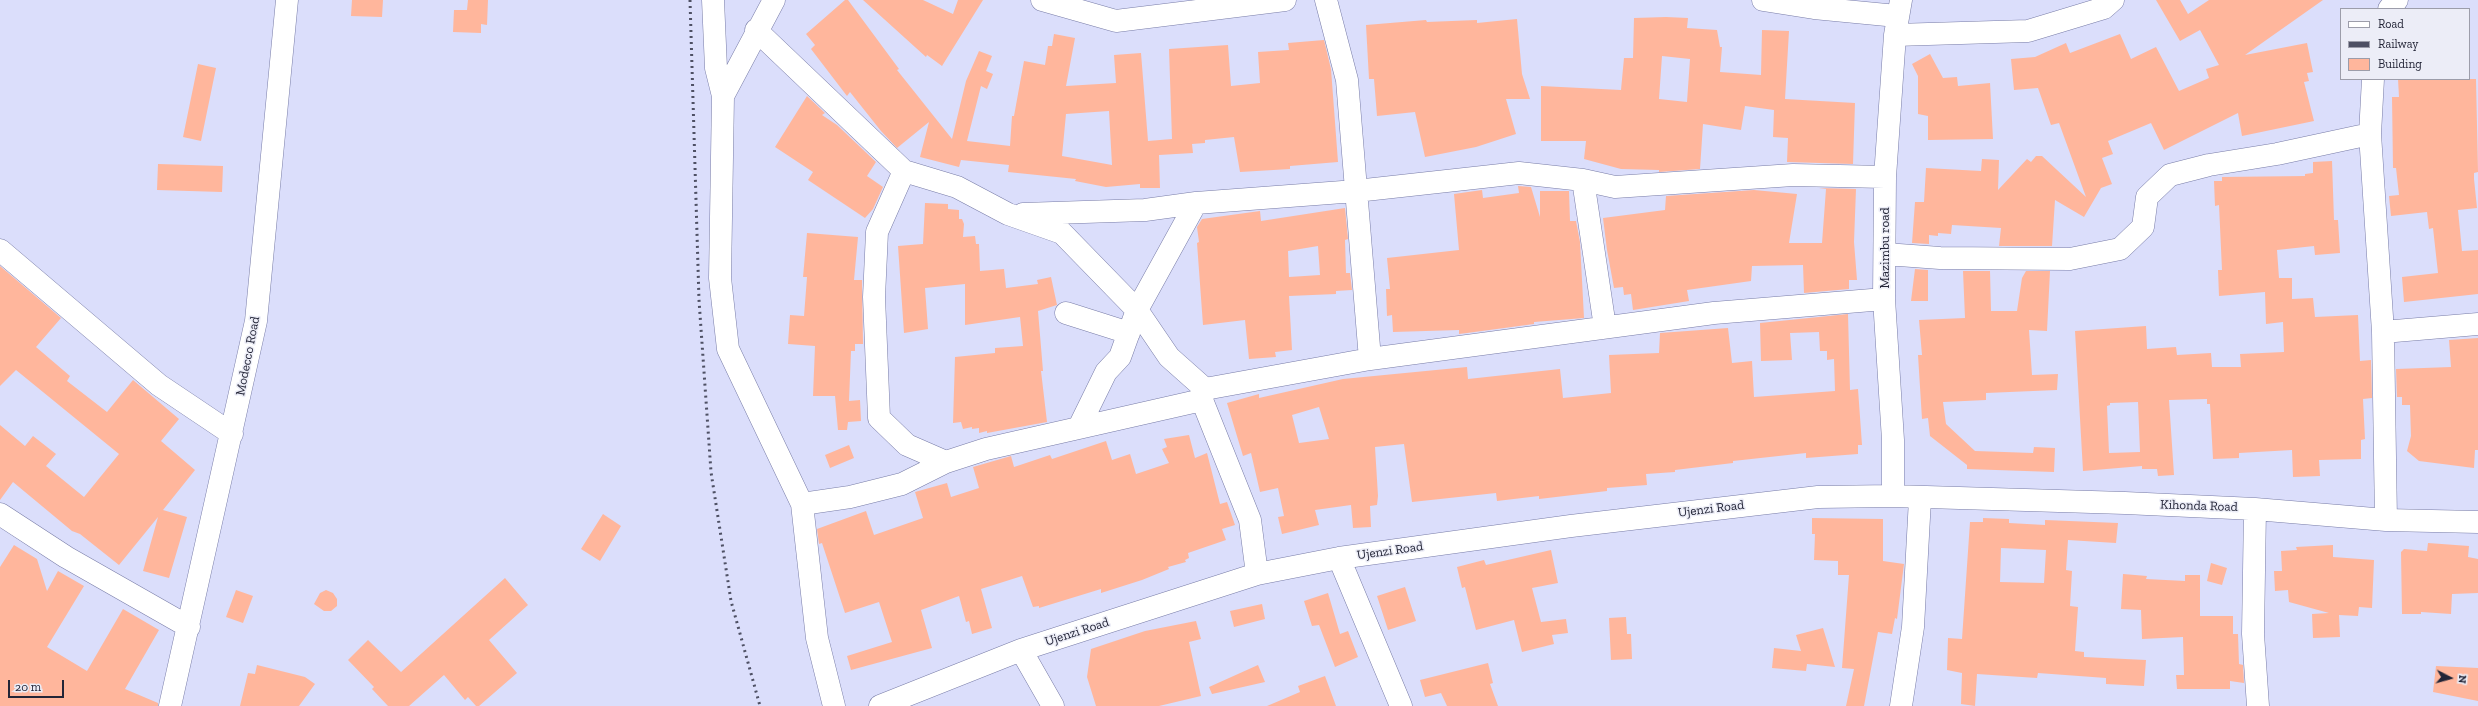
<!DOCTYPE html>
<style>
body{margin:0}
#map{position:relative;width:2478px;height:706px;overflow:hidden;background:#dbdefb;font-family:"Zilla Slab",serif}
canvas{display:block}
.legend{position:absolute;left:2340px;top:8px;width:130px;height:72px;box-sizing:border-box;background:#ecedf7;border:1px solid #9c9daa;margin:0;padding:5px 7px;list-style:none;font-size:12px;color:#232537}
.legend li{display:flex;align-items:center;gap:8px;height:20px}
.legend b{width:20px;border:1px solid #9c9daa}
.north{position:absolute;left:2430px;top:658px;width:40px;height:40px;-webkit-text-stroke:3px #ecedf7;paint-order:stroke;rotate:96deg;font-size:11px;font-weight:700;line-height:16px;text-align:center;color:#232537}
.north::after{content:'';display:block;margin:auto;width:14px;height:18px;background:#232537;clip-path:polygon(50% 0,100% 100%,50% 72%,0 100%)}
.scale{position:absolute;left:8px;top:680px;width:56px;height:18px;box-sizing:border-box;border:2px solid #232537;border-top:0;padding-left:5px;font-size:12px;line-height:14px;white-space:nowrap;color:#232537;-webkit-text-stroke:3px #ecedf7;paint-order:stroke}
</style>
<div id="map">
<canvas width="2478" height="706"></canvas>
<ul class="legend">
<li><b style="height:5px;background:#fff"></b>Road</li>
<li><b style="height:5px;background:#4e5064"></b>Railway</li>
<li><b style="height:11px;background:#ffb69c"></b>Building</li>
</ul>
<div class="north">N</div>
<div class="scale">20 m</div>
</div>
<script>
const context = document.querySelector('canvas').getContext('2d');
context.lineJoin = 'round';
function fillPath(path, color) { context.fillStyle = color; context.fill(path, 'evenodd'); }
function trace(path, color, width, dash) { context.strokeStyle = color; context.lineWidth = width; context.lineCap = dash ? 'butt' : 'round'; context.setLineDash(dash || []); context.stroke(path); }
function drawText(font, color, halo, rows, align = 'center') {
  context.font = font + ' "Zilla Slab",serif'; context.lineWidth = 3; context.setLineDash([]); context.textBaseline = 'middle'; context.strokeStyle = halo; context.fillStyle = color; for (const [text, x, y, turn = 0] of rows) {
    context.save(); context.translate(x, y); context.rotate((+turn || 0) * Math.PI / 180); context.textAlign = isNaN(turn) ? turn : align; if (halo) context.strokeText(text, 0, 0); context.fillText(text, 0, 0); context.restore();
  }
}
fillPath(new Path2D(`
 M352 0H383L382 17 351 16Z
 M468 0H488L487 25 481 24V33L453 32 454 10H467Z
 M845 0H848L899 69 897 70 952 139 966 81 979 51 992 56 986 71 993 74 987 89 981 86 967 141 1010 146 1012 116H1014L1024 61 1045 65 1048 46H1052L1054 34 1075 38 1066 86 1116 83 1114 55 1141 53 1148 141 1172 139 1169 49 1228 45 1231 86 1260 83 1258 52 1289 50 1288 43 1324 40 1331 69 1338 162 1290 166V169L1240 172 1234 137 1205 140V143L1192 144 1193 153 1159 155 1160 188H1140V184L1106 187 1075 181 1076 179 1008 172 1009 165 961 160 959 167 920 157 929 122 897 148 881 131 850 92 847 96 811 49 815 45 806 34ZM1109 111 1112 165 1062 156 1066 114Z
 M863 0H923L953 14 958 0H983L942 66 927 55 926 57Z
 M2156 0H2180L2188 14 2209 0H2323L2245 55 2307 43 2313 72 2307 73 2309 81 2304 82 2314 121 2242 136 2238 113 2164 150 2151 123 2108 141 2113 154 2102 158 2112 184 2101 188 2084 217 2055 200 2052 246H1999L2001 228 1952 225 1951 234 1938 233V236L1929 235V244L1912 243 1915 202H1924L1926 168 1981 171 1982 159 1999 160 1998 190 2027 159 2031 162 2036 156H2042L2086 197 2059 123 2051 125 2038 88 2014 90 2011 59 2035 57 2066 43 2070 53 2120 34 2131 59 2156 47 2179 91 2209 78 2206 69 2219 65 2200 30 2180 41Z
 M1666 17 1688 18 1687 28 1717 30 1720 47H1722L1720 72 1761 75 1762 30 1789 31 1785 99 1855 103 1853 164 1787 162 1788 138 1773 137 1774 110 1745 106 1741 130 1703 124 1700 169 1659 172V170L1621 169 1584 159 1586 141H1541V86L1621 90 1624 58H1633L1634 18ZM1662 56 1690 59 1687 102 1659 99Z
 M1517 19 1522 74 1530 99H1506L1516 134 1476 147 1425 157 1415 112 1377 116 1374 79H1369L1366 25 1426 20 1427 22 1477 20V23Z
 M1930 54 1943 78 1957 77 1958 86 1990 83 1993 139 1928 140V116L1918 114V76L1912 64Z
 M198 64 216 68 201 141 183 137Z
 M2398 79H2476L2478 172 2474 173V179L2477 208 2458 210 2462 251 2478 250V294L2404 302 2402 277 2438 273 2433 228 2429 229 2427 212 2391 216 2389 196 2399 195 2396 168H2393L2392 97H2399Z
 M807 96 825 113 822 115 837 125 876 162 867 176 883 187 873 209 865 218 808 180 813 172 775 147Z
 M2332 161 2334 220H2338L2340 253 2315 255 2314 246 2277 250 2279 278H2292V299L2313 298 2315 317 2358 315 2360 361 2371 360 2372 398 2363 399 2365 439 2361 440V459L2319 460 2320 476 2293 477 2292 450 2239 453V458L2213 459 2210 404H2207V399L2169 400 2174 475 2158 476 2157 469H2142V466L2083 471 2075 331 2146 326 2147 349 2176 347 2177 355 2211 353 2212 367H2241L2240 354 2284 352 2283 322 2266 324 2265 292 2219 296 2218 270H2222L2219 205 2215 206 2214 181H2222V177L2305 176V174L2313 173V162ZM2138 402 2140 452 2109 453 2107 406 2110 405V403Z
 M158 164 223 166 222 192 157 190Z
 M1518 186 1531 187 1540 217V191H1569L1570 221H1576L1580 242 1584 318 1534 322V324L1467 333 1459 334V330L1393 332 1392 315 1387 316 1386 289H1390L1387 258 1459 250 1454 194 1482 190 1483 198 1519 193Z
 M1819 188 1856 189 1854 242 1857 280H1849V289L1804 293 1803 265 1752 266 1751 281 1687 290 1689 301 1633 310 1631 294 1624 295 1623 287 1614 288 1607 250 1603 218 1665 210 1666 196 1754 190 1797 194 1789 243H1822L1826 189Z
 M925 203 948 204V209L959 210V219H962L964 224 963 237 975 236 976 244H979L980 271 1004 269 1006 288 1038 284 1037 280 1051 277 1057 305 1038 311 1043 371H1041L1047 422 987 433V431L979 433V428L972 429V427L963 429 961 422 953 423 955 357 995 353V348L1023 346 1020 317 965 325V284L925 288 928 329 904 333 898 246 923 244Z
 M1345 208 1348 239 1345 240 1346 273H1350L1352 290 1336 291V294L1289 296 1292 350 1275 352 1276 357 1249 359 1245 320 1203 325 1197 243 1199 242 1197 227 1202 219 1260 211 1261 221ZM1318 246 1320 275 1289 277 1288 251Z
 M807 233 858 237 854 280H862L863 344H855V351H851L849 401 860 400 861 421 848 422 847 430H838L835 396H813L815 346 788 344 790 315 804 316 807 277H803Z
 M0 266 61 318 36 347 70 376 67 381 107 412 133 380 179 419 161 441 195 470 163 510 187 517 169 578 143 571 158 517 119 565 80 534 72 531 13 482 0 500V425L25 446 33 436 56 454 46 466 84 497 119 454 16 370 0 386Z
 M1915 269 1928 270V301H1911Z
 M1963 271H1990L1991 311H2017L2022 278 2026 271H2050L2047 331 2029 330 2032 375 2058 374 2057 390 1986 393V400L1943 402 1946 424 1975 451 2033 453 2034 447 2055 448 2054 472 1967 469V465L1930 436 1928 418 1922 419 1918 355H1922L1919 320 1965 318Z
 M1848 314 1850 390 1858 389 1862 445H1858V454L1806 458V453L1733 461V463L1675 470V472L1646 474 1647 485 1607 488V491L1539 499V496L1497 501 1496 493 1412 502 1404 444 1375 447 1378 496 1377 505 1370 506 1371 527 1353 528 1351 505 1315 510 1319 525 1282 534 1278 517 1284 516 1278 488 1260 492 1251 453 1243 456 1227 403 1259 394V398L1343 379 1467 367 1468 379 1560 369 1563 398 1611 393 1609 355 1659 353 1660 333 1728 328 1732 363 1752 361 1754 397 1835 391 1834 359 1827 360V351H1820L1819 332 1790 333 1792 360 1761 361 1760 323ZM1319 407 1329 439 1299 443 1292 415Z
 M2478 338V450H2475L2474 468 2419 461 2407 451 2411 436 2410 405H2402V397H2397L2396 369 2451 367 2449 340Z
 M1189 435 1195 458 1207 453 1220 504 1227 502 1235 525 1222 529 1226 540 1188 553 1189 558 1185 560 1186 562 1168 567 1169 569 1142 580 1101 593V589L1039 608V606L1033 607 1022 576 981 589 992 628 972 634 969 621 966 622 959 596 921 610 932 648 851 670 847 656 892 642 879 602 845 613 822 543 819 544 817 529 866 511 874 535 923 518 915 492 947 483 951 497 979 488 973 467 1011 456 1014 467 1050 455 1052 459 1106 441 1112 460 1130 454 1136 474 1169 463 1162 449 1167 447 1164 439Z
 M849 445 854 458 830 468 825 455Z
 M603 514 621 526 600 561 581 549Z
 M1812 518 1883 519V561L1904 564 1897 619 1895 618 1892 634 1878 632 1864 706H1846L1854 669 1842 668 1849 575H1838V561L1814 560 1815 534H1812Z
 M1983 518 2009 519V523L2045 525V520L2118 523 2116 543 2068 540 2066 570 2072 571 2070 606 2078 607 2075 651 2084 652V657L2146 660 2144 686 2106 684V678L2038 673 2037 678 1977 674 1975 706 1961 704 1962 673 1947 670 1948 638 1962 639 1970 522H1983ZM2001 548 2046 550 2044 583 2000 582Z
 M2428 543 2469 546 2468 557 2478 559V593L2452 594 2451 614 2421 612V614H2402L2401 552 2404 549 2427 551Z
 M14 545 37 559 47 591 58 571 84 586 47 647 87 671 123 609 159 630 125 689 158 703V706H0V567Z
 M2333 545V557L2374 560 2372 608 2359 607 2358 616 2339 615 2340 637 2313 638 2312 614 2329 613 2289 602 2288 590 2275 591 2274 571H2282L2281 551 2297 550 2296 547Z
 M1551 550 1558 583 1532 588 1541 622 1566 619 1568 633 1552 635 1554 644 1522 652 1514 620 1476 630 1465 587 1462 588 1457 567 1484 560 1486 565Z
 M2211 563 2227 568 2222 585 2207 581Z
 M2123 574 2147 576 2146 579 2185 581V575H2200V616H2233V634H2238L2239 664 2243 665 2244 683 2230 681V689H2177L2176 675H2184L2183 637 2142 639 2141 610 2121 609Z
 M505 578 528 605 489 640 517 673 479 706H476L468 697 465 700 444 675 409 706H388L372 689 374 687 348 660 368 640 401 672Z
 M1405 587 1416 621 1388 630 1377 596Z
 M236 590 253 596 243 623 226 617Z
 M326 590 333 593 337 599V606L331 611H324L314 604 320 593Z
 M1328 593 1340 634 1348 631 1358 657 1335 667 1319 625 1312 626 1304 601Z
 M1262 604 1265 619 1234 627 1230 611Z
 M1626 617 1627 634H1631L1632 659 1611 660 1609 618Z
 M1196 621 1201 639 1189 642 1201 696 1159 706H1096L1087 677 1091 649 1145 631Z
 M1823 628 1835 667 1807 664 1806 671 1772 668 1774 648 1801 651 1796 635Z
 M1488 663 1493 683 1490 684 1498 706H1447L1441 693 1425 697 1420 680Z
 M257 665 305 677 315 684 299 706H240L248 673 255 674Z
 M1258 665 1265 682 1212 694 1209 687Z
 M2436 666 2478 668V701L2433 692Z
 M1325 676 1336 706H1267L1300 692 1298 686Z`), '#ffb69c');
const minor = new Path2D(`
 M713 0 716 68 723 96
 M774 0 723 96 720 278 728 349 802 504 817 638 834 706
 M1042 0 1116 21 1285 0
 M1763 0 1814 8 1897 16
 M2389 9 2397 0
 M756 30 904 171 957 187 1008 214 1062 233 1137 310 1169 357 1205 389 1370 359 1347 80 1326 0
 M1895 35 2028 31 2104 8 2113 0
 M2373 79 2370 134 2383 332 2386 520
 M904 171 877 232 874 297 879 418 907 445 946 462
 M1583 180 1605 327
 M1023 214 1145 210 1196 203 1356 191 1519 173 1583 180 1615 187 1793 175 1885 177
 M0 250 159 385 232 434
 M1885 254 1940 258 2070 259 2120 249 2143 227 2147 197 2170 175 2209 165 2277 154 2370 134
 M1066 313 1129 333
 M2383 332 2478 324
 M1370 359 1714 313 1884 299
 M1202 400 1250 520 1257 574
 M1079 427 1106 372 1120 357 1137 310 1196 203
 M1893 496V440L1884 299 1885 177 1895 35 1901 0
 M802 504 850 497 902 484 946 462 986 449 1202 400 1205 389
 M2255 509 2253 634 2258 706
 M0 514 66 557 189 627
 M1339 558 1401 706
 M1021 650 1053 706
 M170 706 256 321 287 0
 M880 706 1021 650 1257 574 1339 558 1571 526 1818 497 1893 496 2125 503 2255 509 2386 520 2478 522
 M1901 706 1913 627 1920 499`);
trace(minor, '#787ca7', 23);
trace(minor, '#fff', 22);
trace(new Path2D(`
 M690 0 699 300 711 472 731 601 760 706`), '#4e5064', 3, [2, 4]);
drawText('13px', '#232537', '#ecedf7', [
 ["Mazimbu road",1885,248,-90],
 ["Modecco Road",248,356,-79],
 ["Kihonda Road",2199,506,2],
 ["Ujenzi Road",1711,509,-7],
 ["Ujenzi Road",1390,551,-8],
 ["Ujenzi Road",1077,632,-18]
]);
</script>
